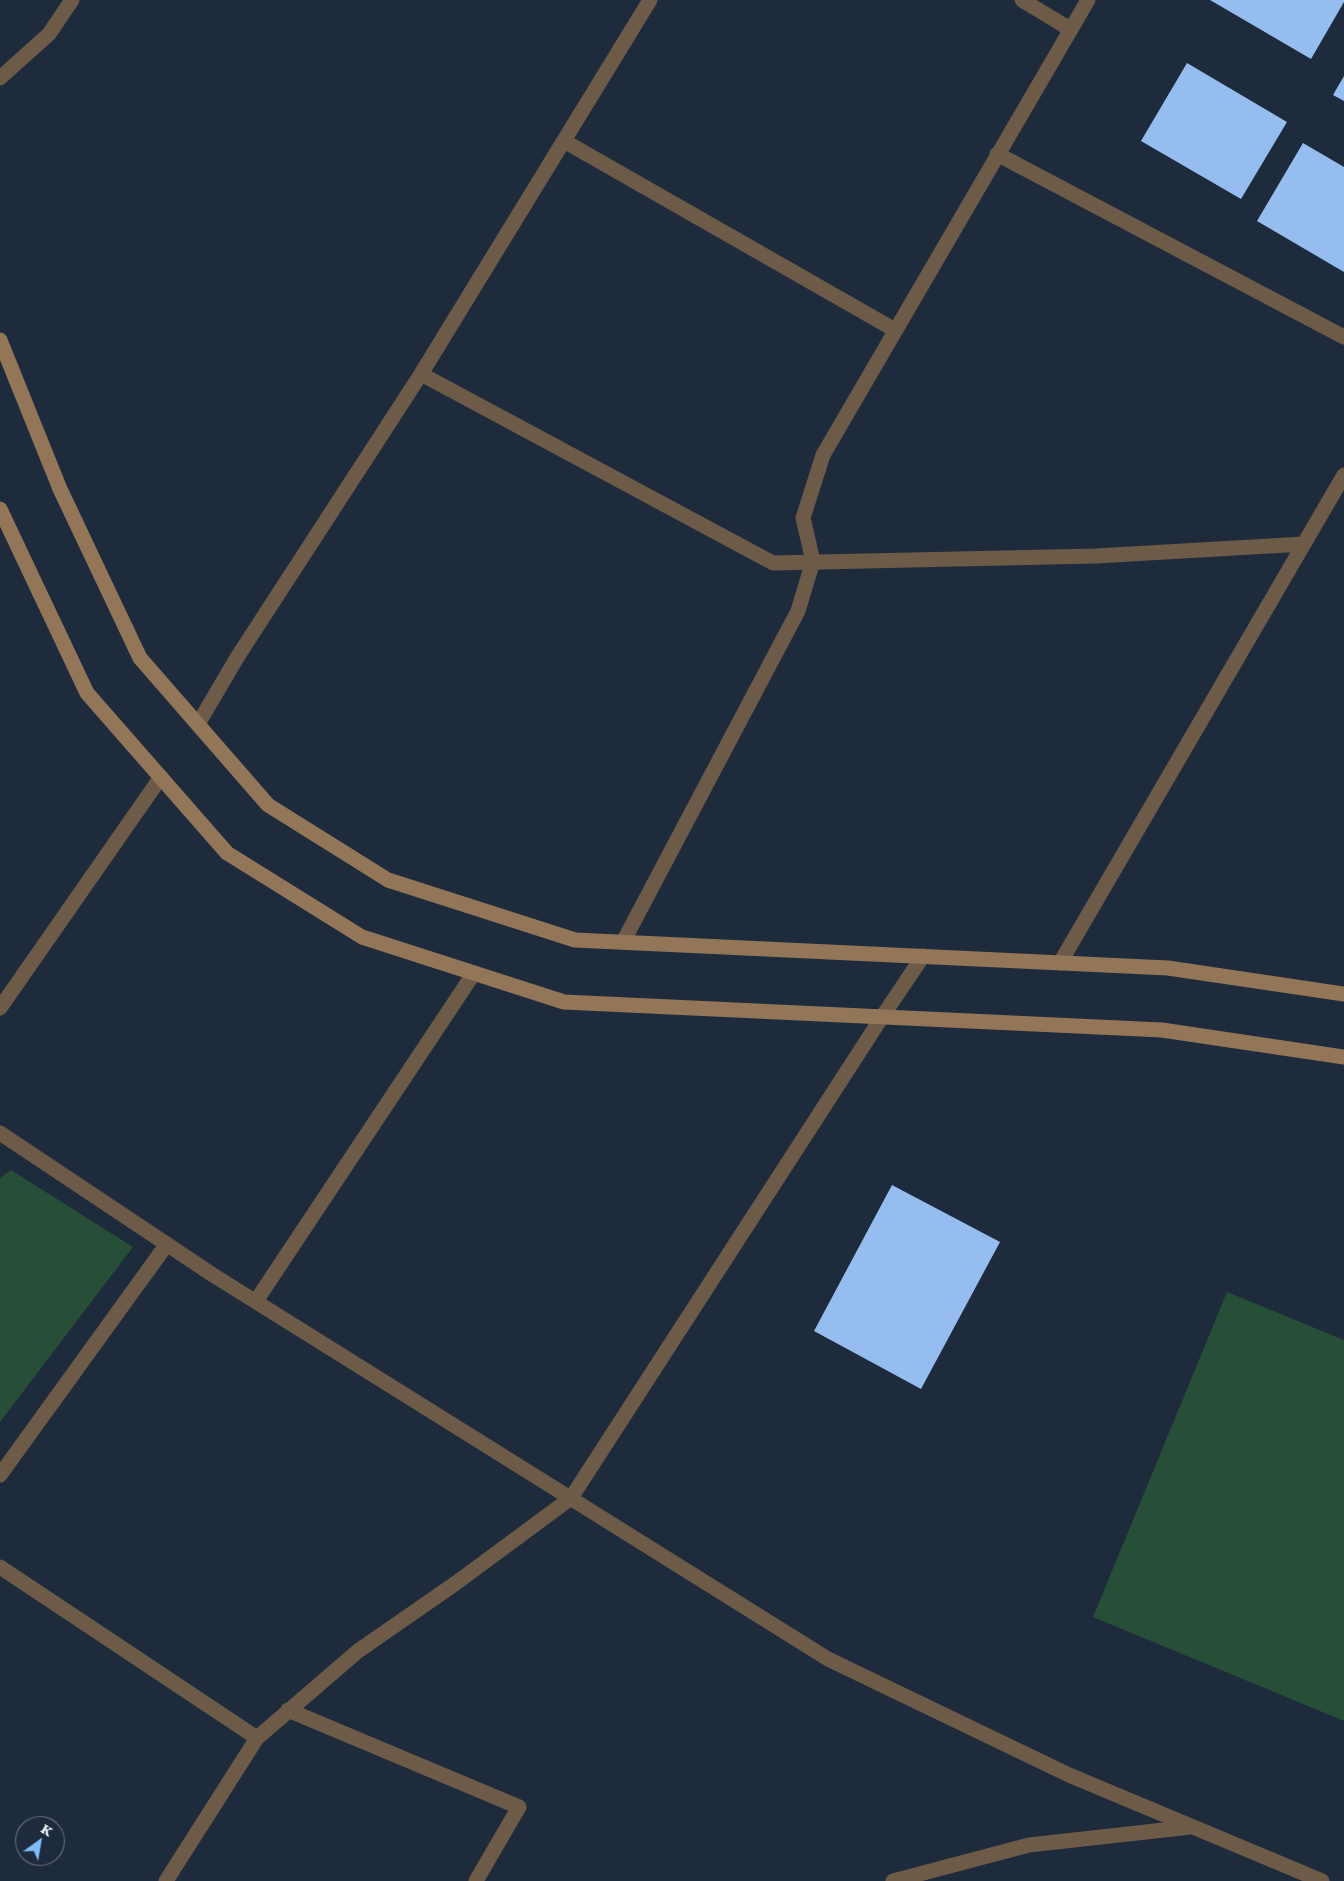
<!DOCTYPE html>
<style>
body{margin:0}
#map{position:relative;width:1344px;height:1881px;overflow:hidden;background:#1e2b3c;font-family:Literata,serif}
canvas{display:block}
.north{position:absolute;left:15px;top:1816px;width:50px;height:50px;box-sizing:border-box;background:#1e2b3c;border:1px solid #717c8a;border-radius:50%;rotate:32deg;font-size:14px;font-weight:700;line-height:20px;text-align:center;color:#eef5fe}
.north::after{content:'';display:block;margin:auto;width:18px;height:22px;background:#7cbef9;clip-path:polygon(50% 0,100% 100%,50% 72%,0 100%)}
</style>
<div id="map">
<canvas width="1344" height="1881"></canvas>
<div class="north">K</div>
</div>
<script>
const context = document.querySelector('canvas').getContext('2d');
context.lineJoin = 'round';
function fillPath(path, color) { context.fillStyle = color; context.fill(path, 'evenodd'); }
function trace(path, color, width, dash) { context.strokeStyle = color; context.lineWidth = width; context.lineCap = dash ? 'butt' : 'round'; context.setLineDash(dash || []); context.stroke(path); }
fillPath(new Path2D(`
 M11 1170 133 1247 0 1422V1178Z
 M1227 1292 1344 1340V1721L1093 1617Z`), '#274e36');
fillPath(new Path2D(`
 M1210 0H1344V2L1311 59Z
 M1187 63 1287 122 1241 199 1141 141Z
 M1344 76V101L1333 95Z
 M1303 143 1344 167V272L1257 221Z
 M892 1185 1000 1242 921 1389 814 1331Z`), '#95bdef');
trace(new Path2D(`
 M1022 0 1070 29
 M0 78 49 34 72 0
 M564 141 895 330
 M997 154 1344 337
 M421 374 773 563 1096 556 1304 544
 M198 724 238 656 421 374 650 0
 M623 942 798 611 813 561 803 518 823 455 1088 0
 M1060 963 1344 475
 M0 1008 161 777
 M0 1133 213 1275 828 1659 1069 1775 1322 1881
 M256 1301 474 973
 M0 1475 167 1244
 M0 1567 257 1738
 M288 1710 519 1807 476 1881
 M166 1881 257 1738 358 1651 456 1583 571 1498 882 1017 923 956
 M893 1881 1029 1845 1191 1827`), '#6d5b48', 15);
trace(new Path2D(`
 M0 340 60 489 140 658 268 805 388 880 575 940 1168 968 1344 994
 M0 509 87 693 227 853 362 937 564 1002 1162 1030 1344 1057`), '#927657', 15);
</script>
